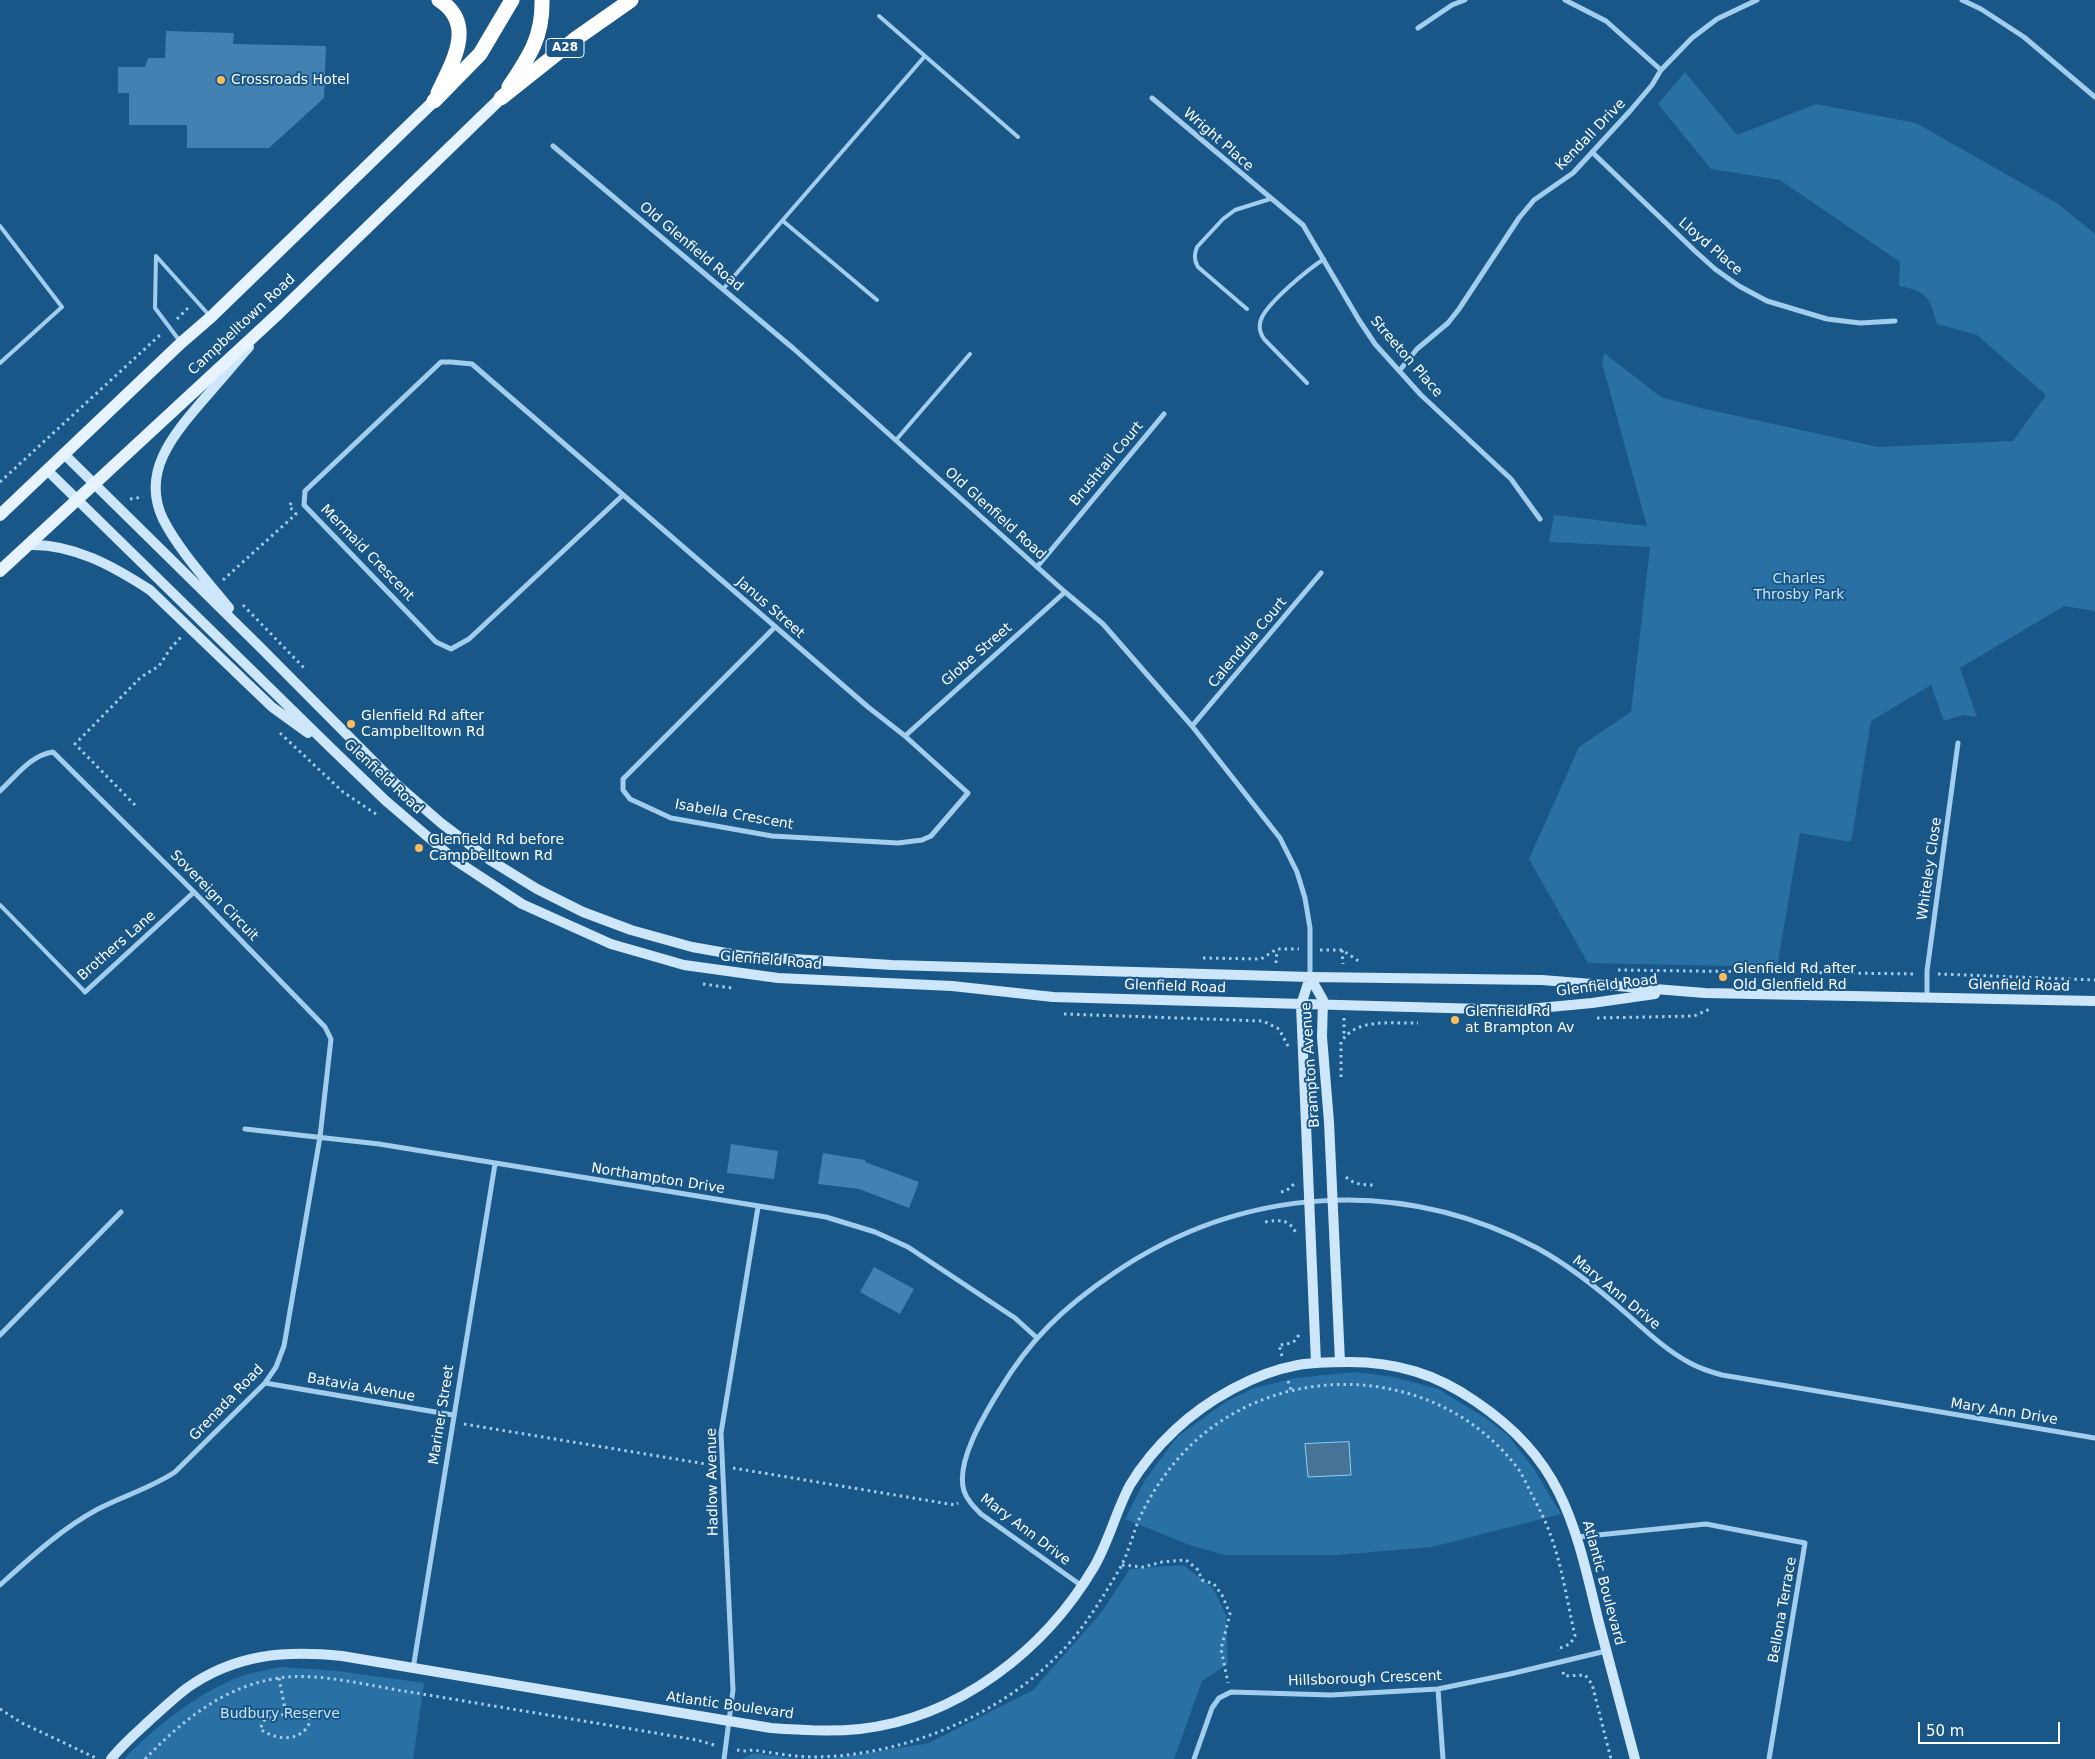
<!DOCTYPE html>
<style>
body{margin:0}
#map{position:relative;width:2095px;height:1759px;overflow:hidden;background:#195788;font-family:"DejaVu Sans",sans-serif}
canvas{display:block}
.scale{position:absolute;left:1918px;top:1722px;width:142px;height:22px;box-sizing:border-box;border:2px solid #fff;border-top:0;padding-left:6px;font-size:15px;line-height:18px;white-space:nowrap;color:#fff;-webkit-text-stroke:4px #195788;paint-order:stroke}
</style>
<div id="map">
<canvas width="2095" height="1759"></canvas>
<div class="scale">50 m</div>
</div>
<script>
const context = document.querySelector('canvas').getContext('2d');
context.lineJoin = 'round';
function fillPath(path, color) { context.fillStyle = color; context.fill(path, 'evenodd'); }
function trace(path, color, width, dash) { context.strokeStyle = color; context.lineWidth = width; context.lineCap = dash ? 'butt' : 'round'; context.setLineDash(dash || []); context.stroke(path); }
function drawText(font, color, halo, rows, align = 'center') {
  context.font = font + ' "DejaVu Sans",sans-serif'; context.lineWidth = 4; context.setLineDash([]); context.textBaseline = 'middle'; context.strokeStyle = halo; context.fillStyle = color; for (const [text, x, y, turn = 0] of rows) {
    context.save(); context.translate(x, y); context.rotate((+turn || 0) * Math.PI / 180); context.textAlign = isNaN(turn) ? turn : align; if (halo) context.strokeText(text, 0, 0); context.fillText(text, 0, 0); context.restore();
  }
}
fillPath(new Path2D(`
 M1685 72 1737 135 1816 104 1916 123 2057 203 2095 234V611L2064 606 1960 668 1977 717 1962 715 1944 721 1931 685 1871 721 1851 842 1800 833 1777 967 1588 963 1529 859 1579 747 1631 712 1650 547 1549 542 1554 515 1647 526 1602 363 1604 353 1661 397 1701 408 1878 447 2013 441 2046 395 1977 335 1937 324C1930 298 1927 291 1899 286L1900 262 1780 180 1711 169 1658 104Z
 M1355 1372 1394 1377 1438 1389 1484 1417 1508 1435 1534 1469 1561 1514 1432 1547 1337 1555H1225L1192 1546 1125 1519 1145 1480 1178 1436 1227 1401 1254 1388 1296 1378Z
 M1183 1565 1213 1588 1226 1615 1228 1664 1202 1681 1174 1759H829L929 1743 1033 1690 1101 1613 1130 1569Z
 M282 1667 338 1671 424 1683 413 1759H124C154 1727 205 1687 248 1674 259 1671 271 1669 282 1667Z
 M753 1753 798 1759H743Z`), '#2970a5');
const water = new Path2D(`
 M1349 1442 1351 1475 1308 1477 1305 1444Z`);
fillPath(water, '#467396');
trace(water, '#94caef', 1);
fillPath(new Path2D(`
 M166 31 234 33 233 44 326 46 324 98 269 148H187V125H129V93H118V67H145L148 58H165Z
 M731 1144 778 1151 774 1179 727 1173Z
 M823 1153 865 1160V1162L919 1182 909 1208 859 1189 818 1184Z
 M874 1267 914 1289 900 1314 860 1292Z`), '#4281b1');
trace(new Path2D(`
 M177 319 188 308
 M0 482 161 334
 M130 499 143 497
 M223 580 296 514 289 506 292 502
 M243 605 305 669
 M280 733 343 792 376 814
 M135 805 75 744 141 677 159 666 170 649 181 637
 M1320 950H1342L1360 962
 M1342 950 1343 964
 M1203 958 1261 959 1277 949H1299
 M1276 963 1277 950
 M1618 970 1917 974
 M1938 974 2095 980
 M703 984 732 988
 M1064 1014 1263 1021 1279 1029 1288 1046
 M1344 1018V1036
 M1597 1018 1694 1016 1712 1008
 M1341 1077V1042C1357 1017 1392 1024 1418 1023
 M1346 1177C1354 1185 1365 1185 1376 1185
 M1281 1192 1286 1191 1294 1184
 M1265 1222C1280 1220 1288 1218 1296 1233
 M1282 1356 1279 1345C1289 1344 1296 1343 1299 1334
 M1288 1381 1291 1390
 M464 1424 712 1465
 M733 1468 955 1505 958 1503
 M1122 1565 1143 1567 1162 1562 1186 1560 1198 1570 1202 1580 1214 1584 1222 1595 1230 1614 1221 1649 1228 1683
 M1563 1672 1564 1676 1585 1675 1592 1684 1611 1759
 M279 1678 286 1714 265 1719 260 1729C305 1759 331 1701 286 1714
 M0 1709 22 1723 98 1759
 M737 1750 745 1751 753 1750C773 1753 795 1757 815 1757 899 1756 992 1719 1052 1661 1080 1635 1100 1602 1119 1570 1129 1553 1132 1535 1140 1517 1154 1487 1176 1457 1201 1436 1295 1357 1444 1369 1519 1470 1524 1478 1528 1487 1532 1495 1540 1510 1548 1526 1553 1542 1563 1572 1568 1605 1575 1636L1570 1644 1558 1649V1651
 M145 1759C183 1720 223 1687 278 1678 319 1672 369 1686 410 1692 506 1708 602 1724 697 1740L714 1745`), '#a2cded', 3, [2.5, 4]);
trace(new Path2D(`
 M879 16 1018 137
 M783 221 877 300
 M0 226 62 307 0 363
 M156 256 155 308 179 340
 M156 256 209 315
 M723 289 925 56
 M1247 309 1198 267C1194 260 1194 255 1197 247L1223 219 1235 210 1270 199
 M1307 383 1264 339C1260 333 1258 325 1262 317 1271 300 1307 270 1324 259
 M896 440 970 354
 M0 905 85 992`), '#a2cded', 4);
trace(new Path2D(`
 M1565 0 1606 21 1661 70
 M1962 0 1981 9 2024 37 2095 97
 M1418 28 1452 5 1465 0
 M1152 98 1303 225 1359 320 1375 344 1421 395 1511 479 1540 519
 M553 146 794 349 1065 592 1103 624 1192 726 1280 838 1297 872 1305 898 1310 928V977
 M1592 152 1695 251 1715 269 1739 286 1767 301 1827 319 1860 323 1895 321
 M1400 370 1417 349 1448 323 1459 309 1519 218 1534 200 1573 173 1630 111 1652 85 1661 70 1692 38 1717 19 1757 0
 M623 495 469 639 451 649 436 642 304 505 305 491 441 362H451L472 364 868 707 905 736 968 793 931 836 922 840 898 843 772 836 671 818 630 799 623 790V779L775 627
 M1037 567 1164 414
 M1192 726 1321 573
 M905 736 1065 592
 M0 791C16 776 31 755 53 752L194 892 325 1027 331 1039 320 1137 284 1346 276 1367 265 1383 175 1472C151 1488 123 1496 98 1509 61 1529 31 1557 0 1585
 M85 992 194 892
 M1927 998V971L1958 743
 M245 1129 379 1144 826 1217 875 1232 908 1247 1015 1318 1036 1337
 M0 1335 121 1212
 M265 1383 453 1415
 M1578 1537 1706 1524 1805 1543 1769 1759
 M1082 1586 981 1514C974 1507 967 1500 964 1491 955 1462 985 1414 999 1391 1030 1339 1064 1307 1114 1273 1242 1186 1399 1176 1537 1248 1570 1266 1600 1290 1628 1315 1647 1332 1667 1351 1690 1363 1699 1368 1711 1372 1722 1375L2095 1438
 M413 1669 495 1164
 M1438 1689 1443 1759
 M724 1759 733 1690 721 1433 758 1207
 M1194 1759 1212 1708 1219 1698 1231 1692 1331 1695 1438 1689 1510 1674 1606 1651`), '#a2cded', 5);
trace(new Path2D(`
 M64 454 259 646 395 783 441 823 490 860 537 889 583 912 631 930 692 947 743 956 892 965 1310 977 1542 980 1705 993 2095 1001
 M47 470 333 750 386 801 455 860 522 904 611 944 684 965 778 978 952 986 1053 997 1518 1010 1592 1003 1655 994
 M28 545C72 543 113 566 150 590L272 707 308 733
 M229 608C208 582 178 549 163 519 140 471 175 433 204 399 219 382 234 364 249 347
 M1310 977 1323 1000 1322 1037 1329 1122 1340 1362
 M1310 977 1301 1005 1316 1363
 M111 1759C122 1745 136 1733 149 1721 161 1710 174 1698 187 1688 235 1654 285 1650 342 1656L771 1728C800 1730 830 1732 860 1729 958 1718 1045 1650 1094 1567 1109 1541 1116 1511 1130 1485 1142 1465 1158 1446 1175 1430 1207 1400 1254 1373 1298 1365 1314 1362 1332 1362 1349 1362 1396 1362 1436 1374 1475 1401 1564 1461 1575 1525 1599 1623 1611 1668 1623 1714 1635 1759`), '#cee6f9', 10);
trace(new Path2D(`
 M0 515 181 343 211 317 434 101
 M0 571 280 312 501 98`), '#e7f3ff', 12);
trace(new Path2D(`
 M509 87C529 57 543 37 542 0
 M438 93C452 63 477 24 439 0
 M501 98 574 40 631 0
 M434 101 480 54 512 0`), '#fff', 15);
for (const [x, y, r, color] of [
 [221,80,5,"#ffbc5d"],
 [351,724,5,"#ffbc5d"],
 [419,848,5,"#ffbc5d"],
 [1723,977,5,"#ffbc5d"],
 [1455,1020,5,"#ffbc5d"]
]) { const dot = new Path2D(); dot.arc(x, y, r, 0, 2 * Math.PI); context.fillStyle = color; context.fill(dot); trace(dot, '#195788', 2); }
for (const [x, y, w] of [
 [565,48,38]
]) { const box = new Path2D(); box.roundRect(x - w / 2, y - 9.5, w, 19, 4); context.fillStyle = '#195788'; context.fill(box); trace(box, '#fff', 1); }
drawText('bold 12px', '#fff', null, [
 ["A28",565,48]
]);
drawText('14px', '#fff', '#195788', [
 ["Crossroads Hotel",231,80],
 ["Glenfield Rd after",361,716],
 ["Campbelltown Rd",361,732],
 ["Glenfield Rd before",429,840],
 ["Campbelltown Rd",429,856],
 ["Glenfield Rd after",1733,969],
 ["Old Glenfield Rd",1733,985],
 ["Glenfield Rd",1465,1012],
 ["at Brampton Av",1465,1028]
], 'left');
drawText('14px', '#fff', '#195788', [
 ["Kendall Drive",1591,135,-46],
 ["Wright Place",1218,140,41],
 ["Old Glenfield Road",691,247,40],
 ["Lloyd Place",1710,247,41],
 ["Campbelltown Road",242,325,-43],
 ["Streeton Place",1406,357,49],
 ["Brushtail Court",1107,464,-50],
 ["Old Glenfield Road",995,514,42],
 ["Mermaid Crescent",367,553,46],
 ["Janus Street",770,608,41],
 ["Calendula Court",1248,643,-50],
 ["Globe Street",977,655,-41],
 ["Glenfield Road",383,777,43],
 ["Isabella Crescent",734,815,10],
 ["Whiteley Close",1930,869,-82],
 ["Sovereign Circuit",214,896,46],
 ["Brothers Lane",117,946,-41],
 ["Glenfield Road",771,961,5],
 ["Glenfield Road",1607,986,-7],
 ["Glenfield Road",2019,986,1],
 ["Glenfield Road",1175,987,2],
 ["Brampton Avenue",1311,1065,-94],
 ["Northampton Drive",658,1179,9],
 ["Mary Ann Drive",1616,1293,39],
 ["Batavia Avenue",361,1388,10],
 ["Grenada Road",227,1403,-46],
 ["Mary Ann Drive",2004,1412,9],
 ["Mariner Street",442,1415,-81],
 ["Hadlow Avenue",713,1482,-91],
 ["Mary Ann Drive",1025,1530,37],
 ["Atlantic Boulevard",1603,1583,75],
 ["Bellona Terrace",1783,1610,-80],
 ["Hillsborough Crescent",1365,1679,-2],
 ["Atlantic Boulevard",730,1706,8]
]);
drawText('14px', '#c7e4f9', '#195788', [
 ["Charles",1799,579],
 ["Throsby Park",1799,595],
 ["Budbury Reserve",280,1714]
]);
</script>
